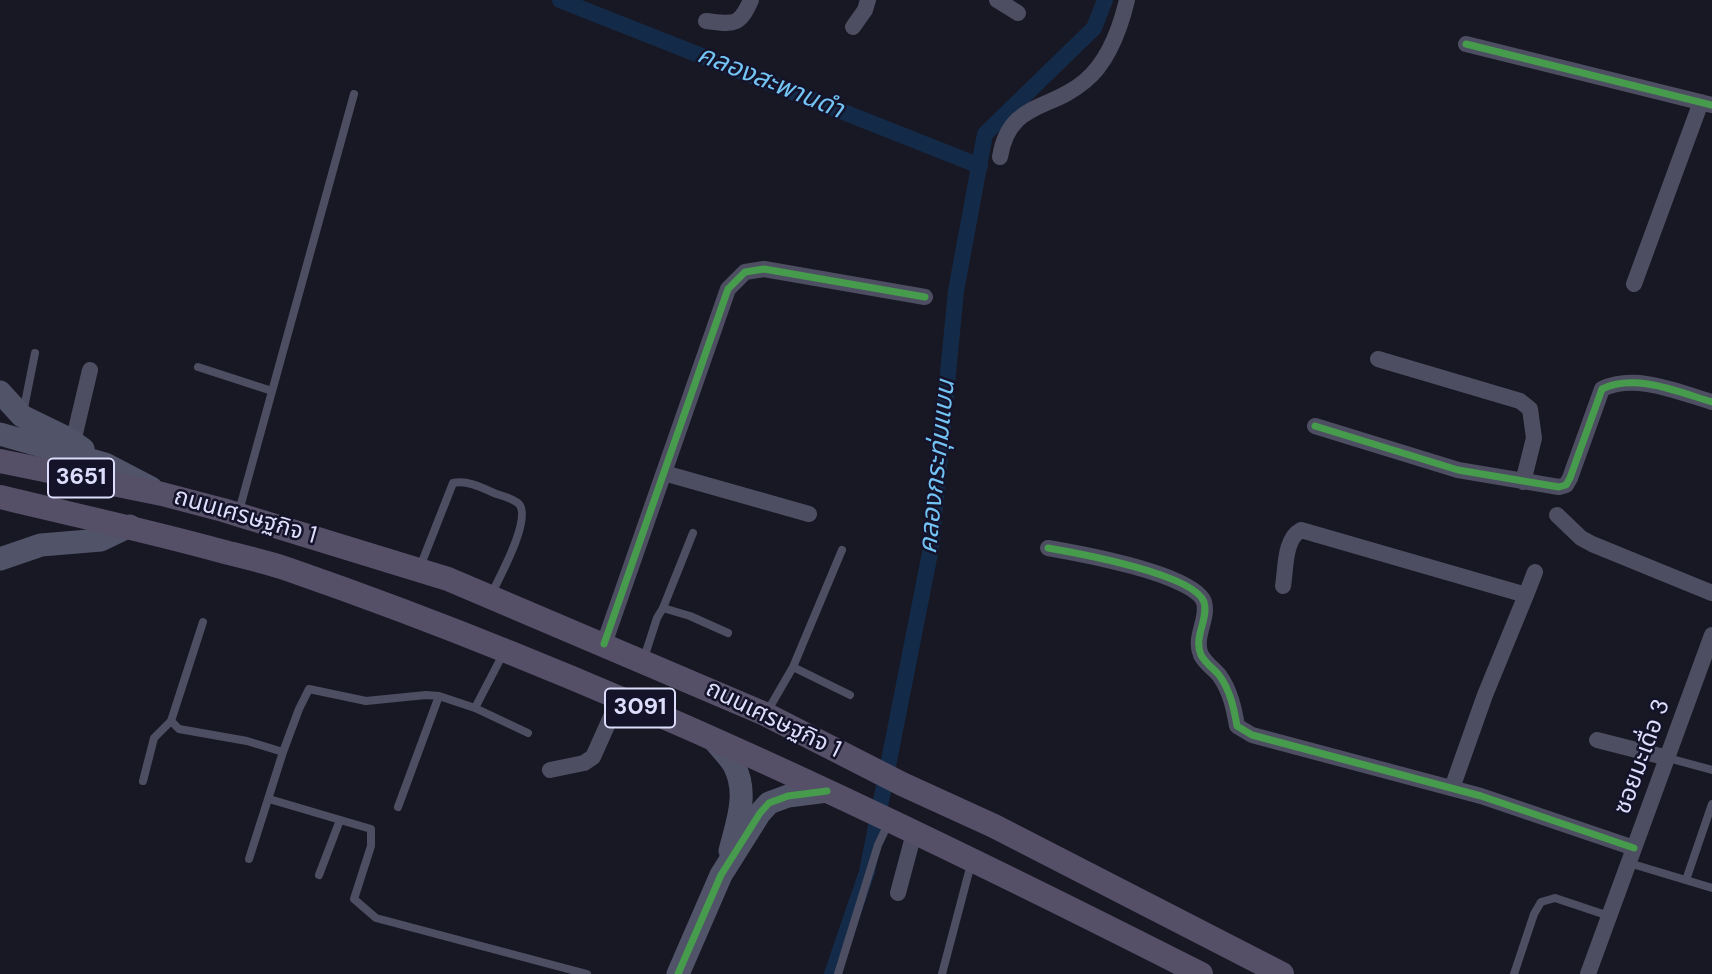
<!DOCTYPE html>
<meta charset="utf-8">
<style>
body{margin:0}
canvas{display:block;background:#181824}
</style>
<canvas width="1712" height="974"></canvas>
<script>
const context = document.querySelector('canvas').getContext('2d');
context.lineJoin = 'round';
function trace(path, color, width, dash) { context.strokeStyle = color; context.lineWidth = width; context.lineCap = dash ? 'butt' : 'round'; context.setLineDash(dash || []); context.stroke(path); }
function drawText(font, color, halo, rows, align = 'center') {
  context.font = font + ' "DM Sans","Noto Sans Thai",sans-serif'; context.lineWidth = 5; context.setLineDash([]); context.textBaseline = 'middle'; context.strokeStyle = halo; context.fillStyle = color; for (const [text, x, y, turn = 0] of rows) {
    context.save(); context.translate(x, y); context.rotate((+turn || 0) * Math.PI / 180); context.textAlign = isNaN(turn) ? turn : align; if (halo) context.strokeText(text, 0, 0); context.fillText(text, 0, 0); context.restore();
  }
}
trace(new Path2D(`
 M560 0 980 166
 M832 974 867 872 931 548 956 291 985 134 1094 28 1105 0`), '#132b48', 16);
trace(new Path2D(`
 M198 367 272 391
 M23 413 35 353
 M239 511 354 94
 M420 567 453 483C467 480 481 487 494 493 502 496 513 498 519 504 532 519 499 578 491 595
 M663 608 693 533
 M203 622 171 721 179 729 247 741 283 752 299 709 309 689 366 701 426 695 439 696 475 708 503 654
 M644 658 657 618 663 608 690 616 728 633
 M793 667 850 695
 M475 708 528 733
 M767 712 793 667 842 550
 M1668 758 1712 770
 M143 781 154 738 171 721
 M269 799 371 829V846L354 899 376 918 587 974
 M398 807 439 696
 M249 859 283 752
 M1629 863 1712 888
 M319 875 340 820
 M1686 880 1712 804
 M838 974 878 845 888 824
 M942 974 971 864
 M1514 974 1534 914 1541 902 1555 898 1609 916`), '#4e4e63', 8);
trace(new Path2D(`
 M997 0 1018 13
 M706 21C734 24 739 27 751 0
 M853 27 865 10 868 0
 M1466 44 1712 105
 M1000 157C1009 101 1050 111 1085 81 1108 62 1120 29 1127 0
 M1634 284 1701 102
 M1378 359 1520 401 1530 409 1534 438 1523 482
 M1315 426 1458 470 1559 487 1566 485 1570 478 1602 389C1636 373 1678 392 1712 402
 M73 442 90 370
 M664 473 809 514
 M1557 515 1581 538 1592 544 1712 593
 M1048 548C1077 553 1194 574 1204 602 1209 619 1193 637 1201 655 1206 664 1213 668 1219 675 1230 690 1234 708 1237 726L1252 735 1481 796 1634 848
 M1283 586C1286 569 1284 539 1301 530L1526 595 1485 695 1452 788
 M1526 595 1535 572
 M604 644 728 289 745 272 764 269 925 297
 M1597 740 1668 758
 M550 770 584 763 593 757 619 699
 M898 893 914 833
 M1588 974 1712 635`), '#4e4e63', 16);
trace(new Path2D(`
 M0 392 22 416 69 439 83 449
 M0 434 105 464 151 488
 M0 559 41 545 101 540 130 526
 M713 739C720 748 729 756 734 765 749 794 737 822 730 851
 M678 974 721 875 760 813 769 803 788 796 827 791`), '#515369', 23);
trace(new Path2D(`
 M0 461 162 494 223 510 448 579 765 714 902 784 994 826 1282 974
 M0 497C74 515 148 531 221 551 244 557 268 562 290 570 605 679 905 824 1201 974`), '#554f68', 24);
trace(new Path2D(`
 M1466 44 1712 105
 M1315 426 1458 470 1559 487 1566 485 1570 478 1602 389C1636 373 1678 392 1712 402
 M1048 548C1077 553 1194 574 1204 602 1209 619 1193 637 1201 655 1206 664 1213 668 1219 675 1230 690 1234 708 1237 726L1252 735 1481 796 1634 848
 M604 644 728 289 745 272 764 269 925 297
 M678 974 721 875 760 813 769 803 788 796 827 791`), '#469c4c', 7);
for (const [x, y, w] of [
 [81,478,66],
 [640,708,70]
]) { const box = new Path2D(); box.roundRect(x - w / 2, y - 19.5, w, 39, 5); context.fillStyle = '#141329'; context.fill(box); trace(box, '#ddddfc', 2); }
drawText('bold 23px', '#ddddfc', null, [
 ["3651",81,478],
 ["3091",640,708]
]);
drawText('24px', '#ddddfc', '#141329', [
 ["ถนนเศรษฐกิจ 1",245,517,16],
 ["ถนนเศรษฐกิจ 1",773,720,26],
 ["ซอยมะเดื่อ 3",1643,757,-70]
]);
drawText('italic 26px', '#73c4f4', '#141329', [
 ["คลองสะพานดำ",770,83,22],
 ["คลองกระทุ่มแบน",938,467,-84]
]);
</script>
